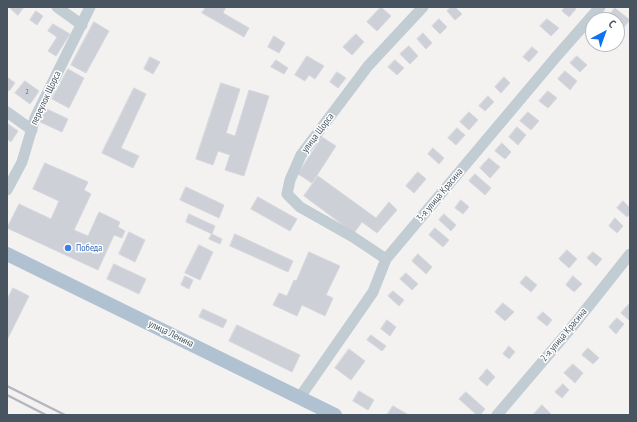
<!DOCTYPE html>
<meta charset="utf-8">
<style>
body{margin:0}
#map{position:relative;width:637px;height:422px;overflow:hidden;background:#f4f1f1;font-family:"PT Sans Narrow",sans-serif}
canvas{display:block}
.frame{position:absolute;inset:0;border:8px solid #485560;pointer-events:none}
.north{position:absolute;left:585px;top:12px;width:40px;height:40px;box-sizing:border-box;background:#fff;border:1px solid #b6bbbf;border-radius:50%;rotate:41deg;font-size:11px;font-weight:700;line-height:16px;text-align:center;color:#485560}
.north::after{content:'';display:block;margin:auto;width:14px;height:18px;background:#0f73f0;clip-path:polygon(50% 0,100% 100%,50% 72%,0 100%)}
</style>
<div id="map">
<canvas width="637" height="422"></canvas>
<div class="frame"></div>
<div class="north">С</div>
</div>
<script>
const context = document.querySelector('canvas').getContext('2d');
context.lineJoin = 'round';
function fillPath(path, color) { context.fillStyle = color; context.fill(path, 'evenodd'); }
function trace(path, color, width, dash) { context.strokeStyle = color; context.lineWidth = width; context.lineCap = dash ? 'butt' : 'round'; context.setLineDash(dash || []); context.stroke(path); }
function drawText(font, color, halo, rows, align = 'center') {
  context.font = font + ' "PT Sans Narrow",sans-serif'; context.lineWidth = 3; context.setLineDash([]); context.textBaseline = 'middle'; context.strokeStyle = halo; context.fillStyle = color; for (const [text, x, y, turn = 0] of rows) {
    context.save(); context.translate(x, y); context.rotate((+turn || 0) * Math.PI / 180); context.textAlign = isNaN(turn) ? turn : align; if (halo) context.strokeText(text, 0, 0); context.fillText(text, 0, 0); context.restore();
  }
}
const building = new Path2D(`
 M9 7H24L18 15Z
 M206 7H226L223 13 249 28 244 37 202 13Z
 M381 7 391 16 377 31 367 22Z
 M451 7H455L462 14 455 20 447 11Z
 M565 7H575L576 9 569 17 562 11Z
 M615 8 630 20 624 27 610 14Z
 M36 11 43 16 37 25 30 20Z
 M439 19 447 27 440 34 432 26Z
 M547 19 559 28 551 36 540 26Z
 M94 22 109 31 86 73 71 65Z
 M53 24 70 34 56 56 48 51 57 37 48 31Z
 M423 33 432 43 426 49 417 39Z
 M356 34 364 42 352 55 343 47Z
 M274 36 285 43 279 53 268 47Z
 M409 46 418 56 410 64 400 54Z
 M532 47 538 52 529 62 523 57Z
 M307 56 324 66 315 79 309 75 305 81 295 75Z
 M577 56 587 65 580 72 570 63Z
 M150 57 160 62 153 74 144 69Z
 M276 60 288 68 284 74 271 67Z
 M395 60 404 68 397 75 388 67Z
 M68 69 84 78 69 108 52 99Z
 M565 71 577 81 570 90 558 79Z
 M337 72 346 78 338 88 330 82Z
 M7 77 15 83 9 91 7 90Z
 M504 77 510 83 501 93 495 87Z
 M25 81 39 91 30 104 15 93Z
 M221 83 240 89 226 133 235 136 249 90 269 96 244 176 225 170 230 155 218 151 213 165 196 159Z
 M134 88 146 94 121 148 139 156 133 168 102 153Z
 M548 91 557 98 548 108 539 101Z
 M488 96 494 102 485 111 479 106Z
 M47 109 68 119 62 132 40 122Z
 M469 112 478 120 469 130 460 122Z
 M528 112 539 121 531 130 520 121Z
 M8 124 18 131 11 142 7 139Z
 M517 127 526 135 518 145 509 137Z
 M457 128 465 135 456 145 448 138Z
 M322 137 336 146 312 183 298 174Z
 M502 143 511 152 505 159 495 151Z
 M433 148 444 158 439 164 428 154Z
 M489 158 500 167 490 178 480 168Z
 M45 163 88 182 84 190 91 194 74 230 88 236 99 212 120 222 118 227 125 231 122 238 114 235 98 270 7 228 19 204 51 219 59 201 33 189Z
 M418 172 426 179 414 193 406 186Z
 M475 174 491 188 485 195 469 181Z
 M318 176 376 218 389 202 397 210 377 233 362 222 354 233 304 196Z
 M186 187 224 205 219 218 180 200Z
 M258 197 297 219 290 231 251 209Z
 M461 200 469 207 463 214 455 208Z
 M623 201 630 208V214L627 217 617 208Z
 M189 214 215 226 212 234 186 222Z
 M444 214 456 225 451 231 439 220Z
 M615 218 623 226 617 233 609 226Z
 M435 228 449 240 443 247 429 235Z
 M129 232 145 240 135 262 119 254Z
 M212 234 222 239 220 244 209 239Z
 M235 234 293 261 288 272 230 246Z
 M199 245 213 252 200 280 185 273Z
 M567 250 577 259 569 268 559 259Z
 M309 252 340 266 326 295 333 298 325 316 302 305 297 316 273 305 279 293 287 296 294 280 296 281Z
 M593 252 602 259 596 266 587 258Z
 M418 254 432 267 426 274 412 261Z
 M114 264 146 279 139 294 107 279Z
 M406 273 418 284 412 290 400 279Z
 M185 276 193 280 189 289 181 285Z
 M526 276 537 285 531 292 520 283Z
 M573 276 582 284 574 292 566 285Z
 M13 288 29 296 7 340V300Z
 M393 291 404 300 399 306 388 296Z
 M503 303 514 312 505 321 495 312Z
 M630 303V320H629L621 313Z
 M203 309 227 320 223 328 199 317Z
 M543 312 552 320 547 326 537 318Z
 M617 318 624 324 616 334 609 327Z
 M387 320 396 327 390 336 381 329Z
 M237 325 300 355 292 372 229 341Z
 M371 335 386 346 382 351 367 340Z
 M509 346 515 352 509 359 503 354Z
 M588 348 599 358 593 364 582 355Z
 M349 349 365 361 351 380 335 368Z
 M573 364 583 373 575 383 564 373Z
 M487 369 495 377 487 386 479 379Z
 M563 384 569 390 562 398 555 392Z
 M359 391 374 400 368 410 353 401Z
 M466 392 485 409 480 415H477L459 399Z
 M542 405 551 414V415H536L534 414Z
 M393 406 407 414 406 415H387Z`);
fillPath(building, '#cdd0d6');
trace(building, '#d5d7dd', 1);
trace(new Path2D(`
 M57 7 82 25
 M7 112 32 130
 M7 190 22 162 35 118 90 7
 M386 259 353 237 300 207 287 194 290 180 301 155 368 66 423 7
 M300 397 373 292 386 259 556 57 600 7
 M497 415 572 327 630 254`), '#c1ccd3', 11);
trace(new Path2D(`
 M7 254 335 415`), '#b0c1d1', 14);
trace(new Path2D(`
 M7 386 65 415
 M7 395 46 415`), '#b3b6bc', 2.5);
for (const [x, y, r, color] of [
 [68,248,4,"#3f7fe0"]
]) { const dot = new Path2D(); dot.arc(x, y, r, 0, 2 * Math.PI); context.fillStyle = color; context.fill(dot); trace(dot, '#fff', 1.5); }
drawText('8px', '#69747e', null, [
 ["2",27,92]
]);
drawText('10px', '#485560', '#fff', [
 ["переулок Щорса",46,98,-65],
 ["улица Щорса",318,133,-53],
 ["3-я улица Красина",440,195,-50],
 ["улица Ленина",171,334,26],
 ["2-я улица Красина",564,335,-50]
]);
drawText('10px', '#366cbe', '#fff', [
 ["Победа",76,248]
], 'left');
</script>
